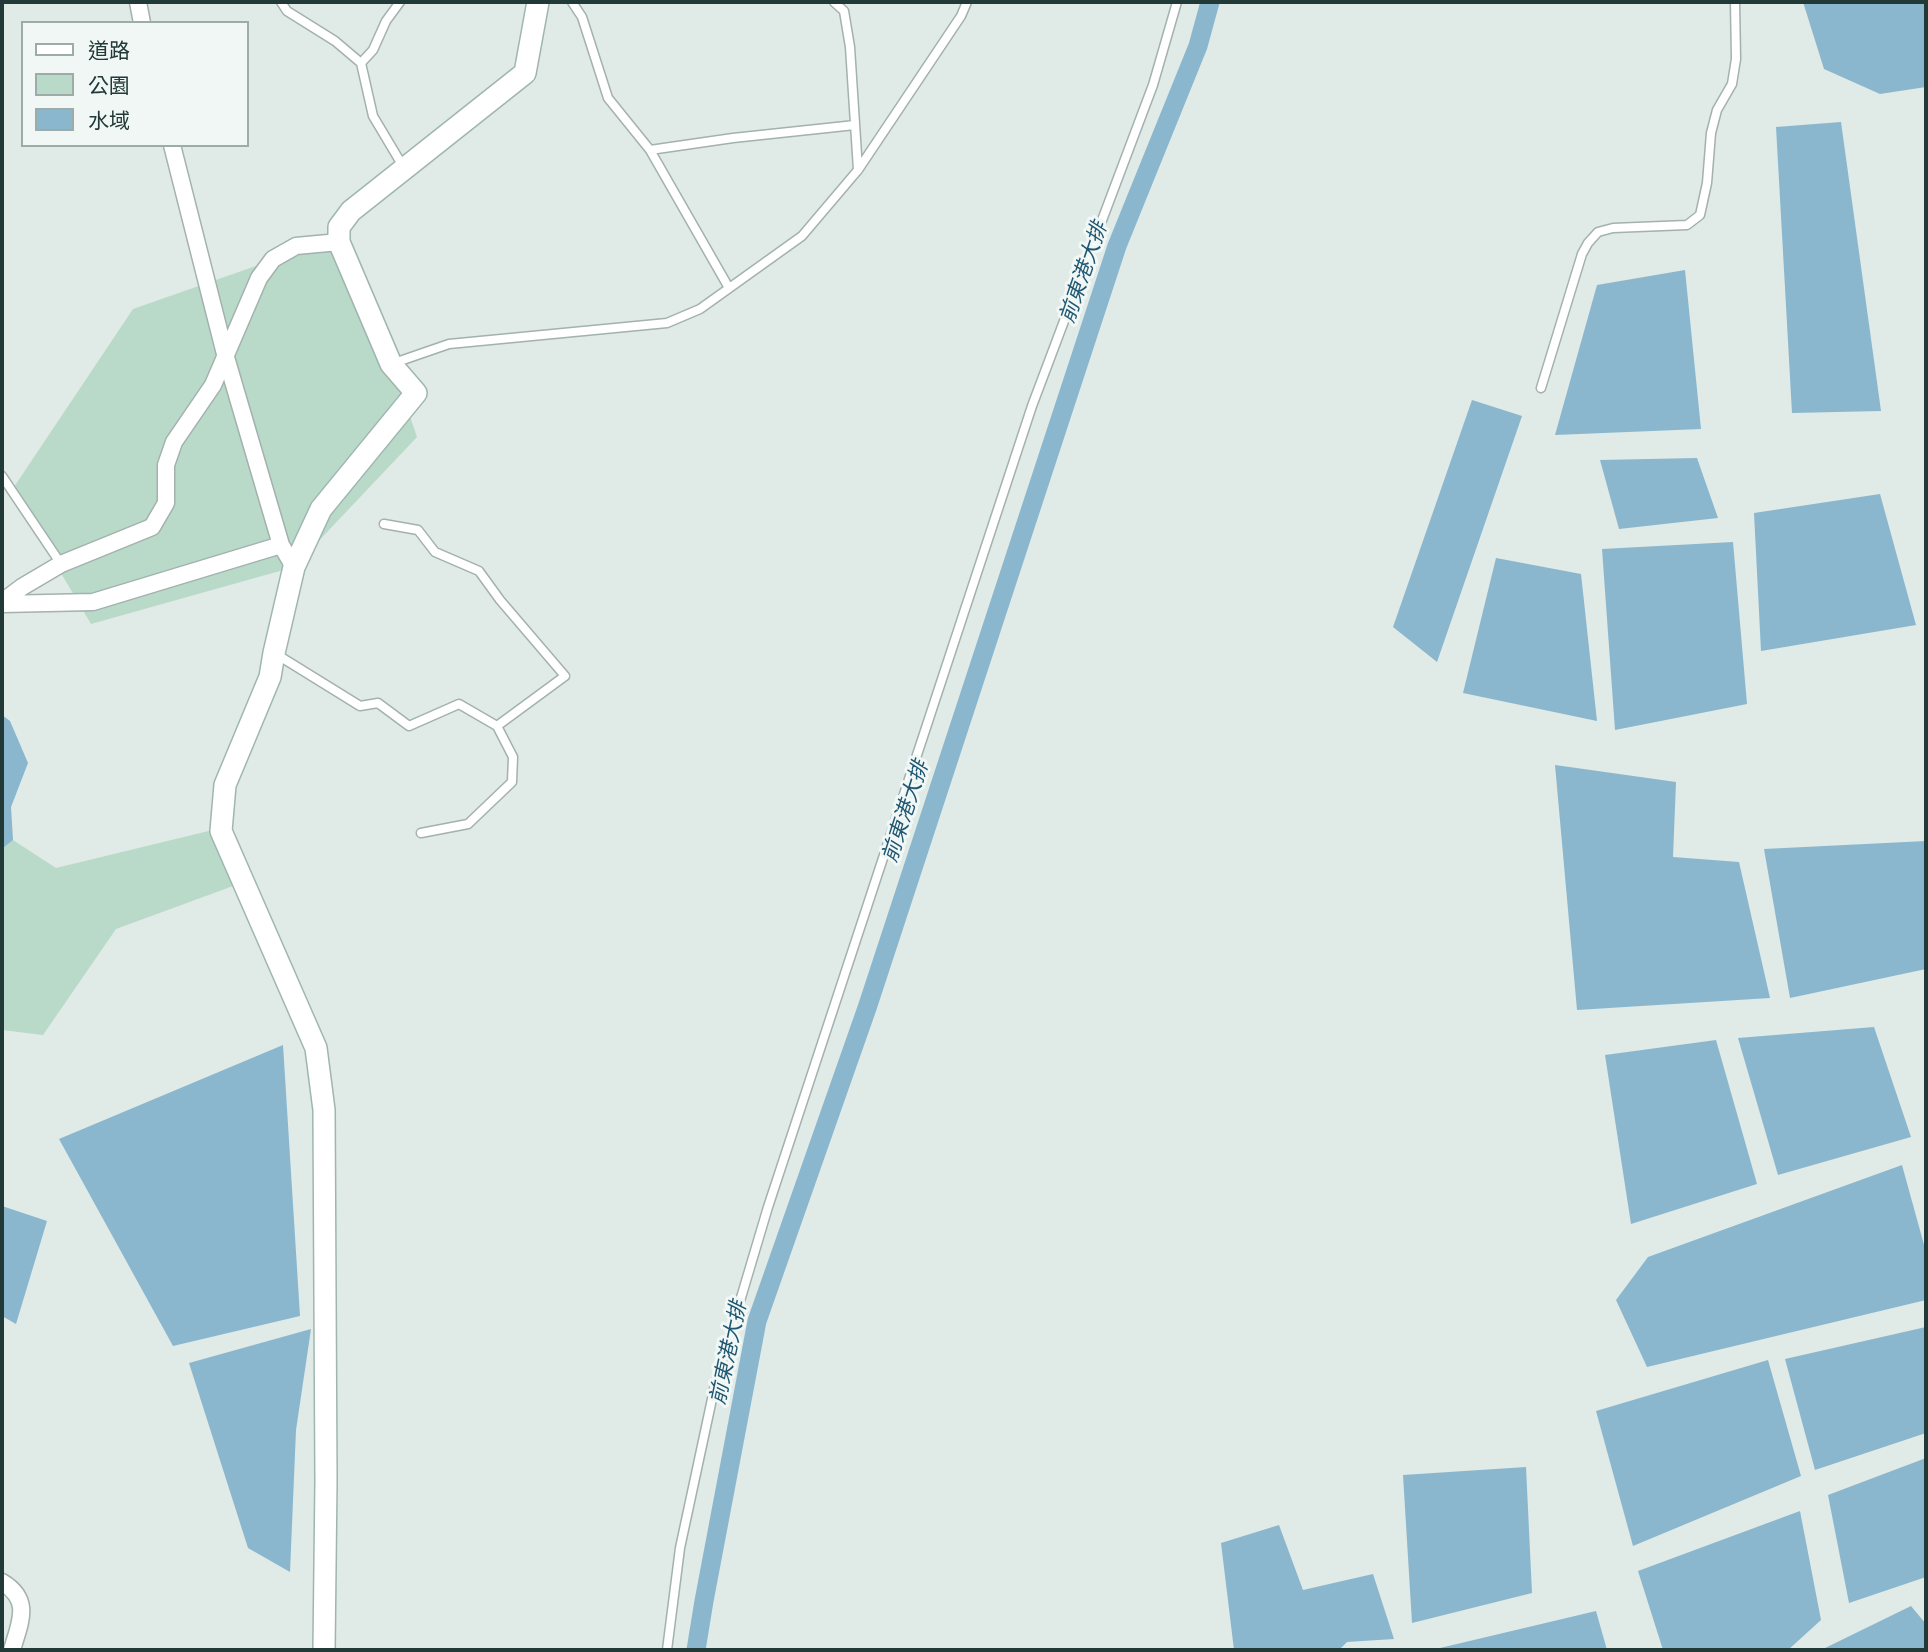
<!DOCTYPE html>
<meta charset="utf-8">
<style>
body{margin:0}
#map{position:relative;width:1928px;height:1652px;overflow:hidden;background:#e0eae7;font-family:"Nunito Sans","Noto Sans TC",sans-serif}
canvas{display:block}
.frame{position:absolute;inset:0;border:4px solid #213937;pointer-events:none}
.legend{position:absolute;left:21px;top:21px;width:228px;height:126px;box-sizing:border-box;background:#f0f7f5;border:2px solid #9daba9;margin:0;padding:9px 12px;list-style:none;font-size:21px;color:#213937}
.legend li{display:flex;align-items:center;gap:14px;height:35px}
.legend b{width:35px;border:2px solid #9daba9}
</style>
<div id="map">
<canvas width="1928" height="1652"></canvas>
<div class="frame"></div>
<ul class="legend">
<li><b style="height:9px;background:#fff"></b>道路</li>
<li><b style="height:19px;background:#b9dac8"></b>公園</li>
<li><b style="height:19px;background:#8ab7cd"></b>水域</li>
</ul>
</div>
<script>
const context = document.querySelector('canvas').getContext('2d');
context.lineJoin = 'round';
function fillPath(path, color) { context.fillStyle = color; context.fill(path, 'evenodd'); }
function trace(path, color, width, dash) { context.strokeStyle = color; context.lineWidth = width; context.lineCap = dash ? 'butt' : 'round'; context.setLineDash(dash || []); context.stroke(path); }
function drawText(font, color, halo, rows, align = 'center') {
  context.font = font + ' "Nunito Sans","Noto Sans TC",sans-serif'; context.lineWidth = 6; context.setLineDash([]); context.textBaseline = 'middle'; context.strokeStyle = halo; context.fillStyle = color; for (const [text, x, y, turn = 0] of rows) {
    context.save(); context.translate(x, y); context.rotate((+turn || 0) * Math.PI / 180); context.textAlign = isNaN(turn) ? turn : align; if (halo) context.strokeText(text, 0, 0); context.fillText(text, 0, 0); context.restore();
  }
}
fillPath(new Path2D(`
 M333 239 405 402 417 437 294 567 91 624 12 490 133 309Z
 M221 828 233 886 116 929 43 1035 2 1030V849L13 840 56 868Z`), '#b9dac8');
fillPath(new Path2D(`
 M1803 2H1926V87L1880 94 1824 69Z
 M1841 122 1881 411 1792 413 1776 127Z
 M1685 270 1701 429 1555 435 1597 285Z
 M1472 400 1522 416 1437 662 1393 627Z
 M1697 458 1718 518 1619 529 1600 460Z
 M1880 494 1916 625 1761 651 1754 513Z
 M1733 542 1747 704 1615 730 1602 549Z
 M1496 558 1581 574 1597 721 1463 693Z
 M2 715 10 721 28 763 11 807 13 840 2 849Z
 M1555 765 1676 782 1673 857 1739 862 1770 998 1577 1010Z
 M1926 841V969L1790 998 1764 849Z
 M1874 1027 1911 1137 1778 1175 1738 1038Z
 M1716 1040 1757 1184 1631 1224 1605 1055Z
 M283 1045 300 1316 173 1346 59 1139Z
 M1902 1165 1926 1252V1300L1647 1367 1616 1300 1648 1257Z
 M2 1206 47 1221 16 1324 2 1316Z
 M1926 1327V1433L1815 1470 1785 1359Z
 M311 1329 296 1430 290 1572 248 1548 189 1363Z
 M1768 1360 1801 1476 1633 1546 1596 1411Z
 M1926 1458V1577L1849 1603 1828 1495Z
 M1526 1467 1532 1593 1412 1623 1403 1475Z
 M1800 1511 1821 1620 1788 1650H1663L1638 1571Z
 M1279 1525 1303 1590 1373 1574 1394 1639 1347 1642 1339 1650H1234L1221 1543Z
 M1911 1606 1926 1624V1650H1821Z
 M1596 1611 1607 1650H1440V1648Z`), '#8ab7cd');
trace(new Path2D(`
 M696 1650 704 1601 757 1321 867 1008 1117 246 1198 46 1210 2`), '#8ab7cd', 19);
const service = new Path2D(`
 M281 2 287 11 335 41 361 63 373 50 386 21 400 2
 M572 2 582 17 608 98 650 150 729 288
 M834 2 844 11 850 47 858 170
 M361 63 373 116 404 168
 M650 150 733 138 855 125
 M394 363 449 344 667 323 700 309 802 236 858 170 961 16 967 2
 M1541 388 1582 254 1588 243 1598 232 1613 228 1687 225 1700 215 1707 183 1711 133 1717 110 1732 84 1736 59 1735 2
 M2 476 61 564
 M384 524 418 530 435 552 479 571 500 600 565 676 497 726 513 757 512 782 468 824 421 833
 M276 654 360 706 378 703 409 726 459 704 497 726
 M667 1650 680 1548 715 1385 768 1207 1032 406 1153 85 1177 2`);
const minor = new Path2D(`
 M138 2 142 23
 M172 145 225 354 281 545 294 567
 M2 602 22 587 61 564 152 527 166 503V465L174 442 213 385 259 278 273 259 296 246 339 242
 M2 604 93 602 281 545
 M2 1582C32 1600 20 1622 12 1650`);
const secondary = new Path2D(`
 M324 1650 326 1481 324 1110 316 1048 221 831 225 785 270 677 274 653 294 567 321 509 416 393 391 364 339 242V227L351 211 525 73 538 2`);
trace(service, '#a3b1af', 11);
trace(minor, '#a3b1af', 19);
trace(secondary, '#9fb5b1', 24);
trace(service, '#fff', 8);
trace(minor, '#fff', 16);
trace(secondary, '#fff', 21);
drawText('italic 21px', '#1f5672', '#f0f7f5', [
 ["前東港大排",1085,273,-71],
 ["前東港大排",907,812,-72],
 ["前東港大排",730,1353,-78]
]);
</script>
